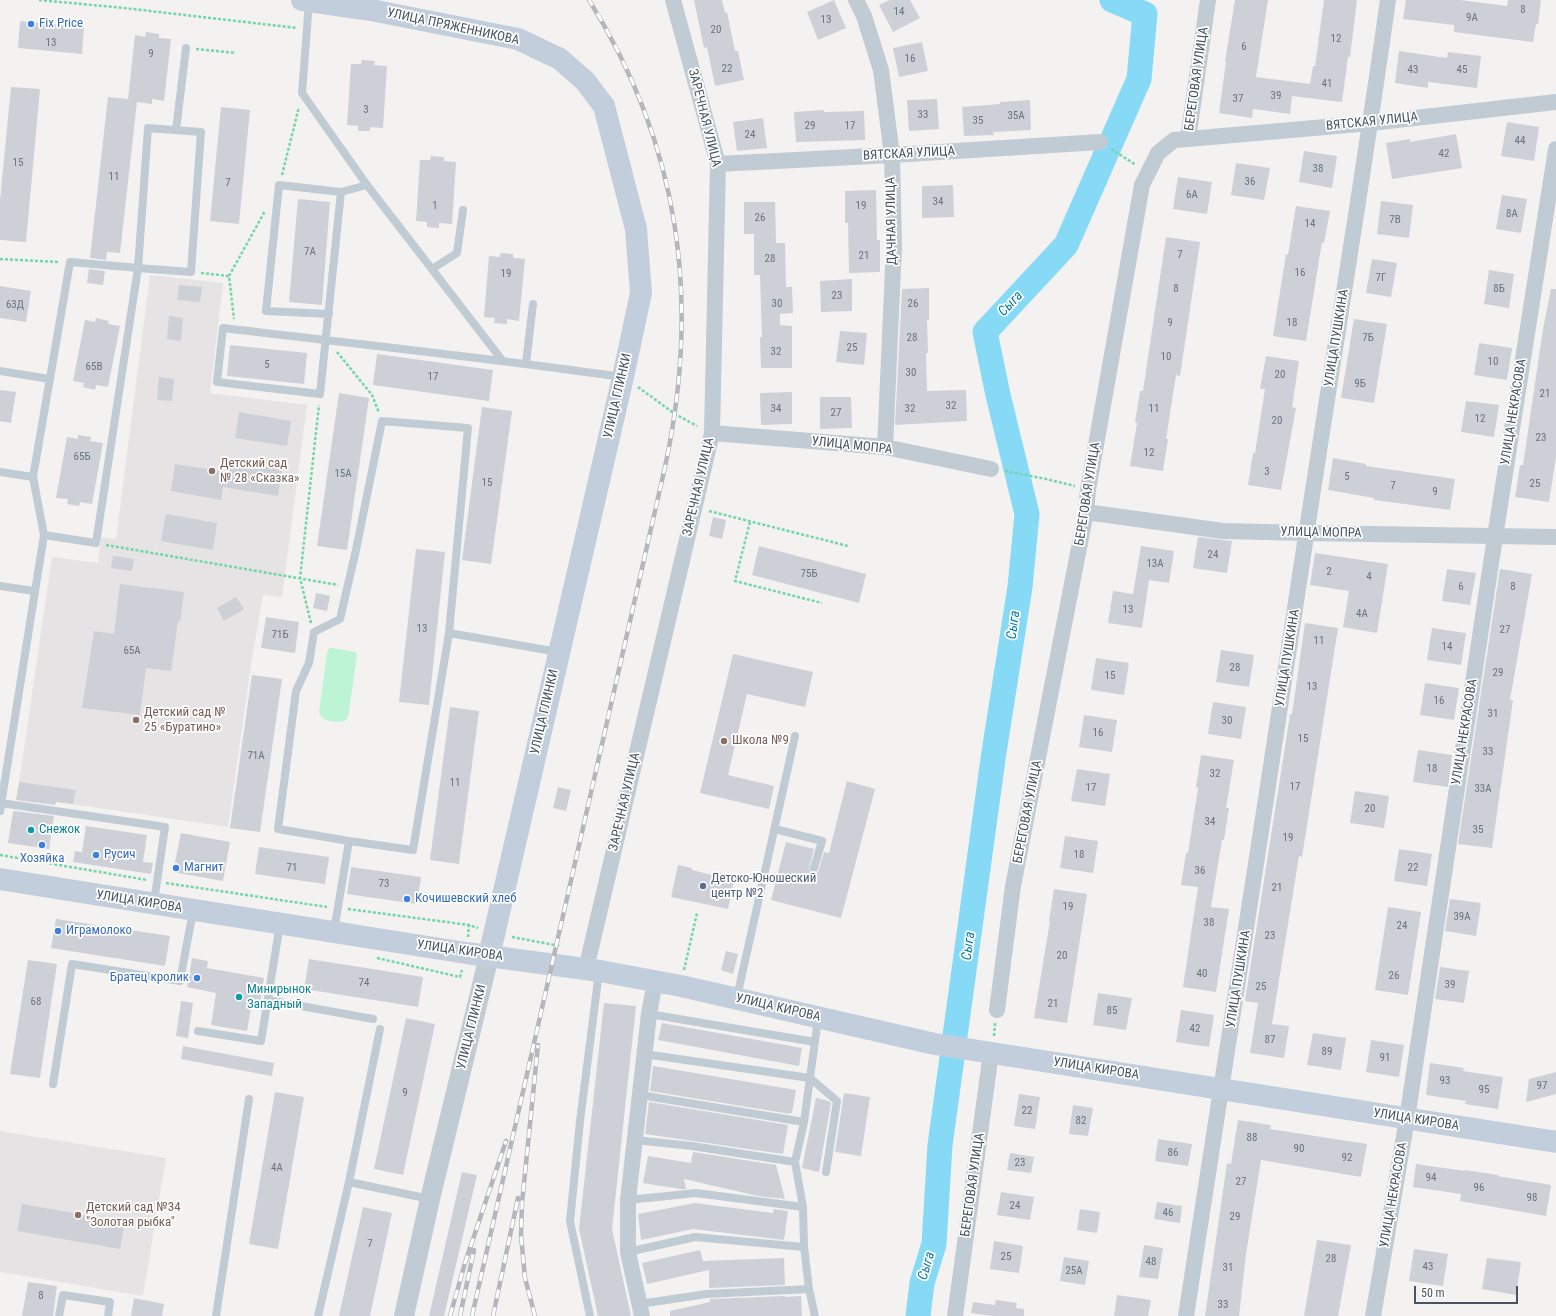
<!DOCTYPE html>
<meta charset="utf-8">
<style>
body{margin:0}
#map{position:relative;width:1556px;height:1316px;overflow:hidden;background:#f4f2f1;font-family:"Roboto Condensed",sans-serif}
canvas{display:block}
.scale{position:absolute;left:1414px;top:1286px;width:104px;height:18px;box-sizing:border-box;border:2px solid #475461;border-top:0;padding-left:5px;font-size:12px;line-height:14px;white-space:nowrap;color:#475461;-webkit-text-stroke:3px #fff;paint-order:stroke}
</style>
<div id="map">
<canvas width="1556" height="1316"></canvas>
<div class="scale">50 m</div>
</div>
<script>
const context = document.querySelector('canvas').getContext('2d');
context.lineJoin = 'round';
function fillPath(path, color) { context.fillStyle = color; context.fill(path, 'evenodd'); }
function trace(path, color, width, dash) { context.strokeStyle = color; context.lineWidth = width; context.lineCap = dash ? 'butt' : 'round'; context.setLineDash(dash || []); context.stroke(path); }
function drawText(font, color, halo, rows, align = 'center') {
  context.font = font + ' "Roboto Condensed",sans-serif'; context.lineWidth = 3.5; context.setLineDash([]); context.textBaseline = 'middle'; context.strokeStyle = halo; context.fillStyle = color; for (const [text, x, y, turn = 0] of rows) {
    context.save(); context.translate(x, y); context.rotate((+turn || 0) * Math.PI / 180); context.textAlign = isNaN(turn) ? turn : align; if (halo) context.strokeText(text, 0, 0); context.fillText(text, 0, 0); context.restore();
  }
}
fillPath(new Path2D(`
 M150 275 223 283 210 393 307 405 282 597 263 595 252 658 228 827 17 796 52 557 98 563 101 537 116 539Z
 M0 1131 166 1158 143 1296 0 1272Z`), '#e5e3e3');
fillPath(new Path2D(`
 M331 648 356 652 357 656 348 717 345 721C336 723 322 722 319 712L327 653 328 649Z`), '#bdf4d5');
trace(new Path2D(`
 M918 1316 922 1283 934 1244 940 1145 994 752 1020 587 1027 514 998 395 985 332 1066 245 1139 79 1145 14 1112 0`), '#87daf5', 25);
fillPath(new Path2D(`
 M694 0H722L725 13 727 12 735 51H738L744 80 715 86 707 47 704 48Z
 M834 0 846 28 818 40 807 12Z
 M889 0H910L920 18 893 32 879 5Z
 M1235 0H1268L1256 77 1310 84 1313 66H1315L1324 0H1357L1350 57H1348L1342 102 1292 96 1290 114 1253 109 1252 118 1219 113 1226 62 1225 61Z
 M1406 0H1460L1507 6 1508 0H1541L1538 24H1536L1533 42 1454 32V25L1403 19Z
 M20 21 84 27 82 54 18 48Z
 M146 32 159 34V38L171 39 164 101 152 99V104L137 102 120 253 107 252 106 260 90 258 108 97 128 99 135 35 145 37Z
 M922 42 928 71 899 77 893 48Z
 M1399 51 1447 58 1448 52 1481 56 1477 88 1428 82V88L1395 83Z
 M362 60 375 61 374 65 387 66 383 128 370 127V131H358V126L347 125 351 64H361Z
 M11 87 40 89 26 242 0 240V200Z
 M937 99 939 129 909 131 907 100Z
 M1030 100 1031 130 993 132 994 135 964 136 962 107 1000 104V102Z
 M221 107 250 110 239 224 210 221Z
 M824 110V112L864 111 865 140 796 142 794 112Z
 M763 118 767 148 737 151 733 122Z
 M1507 122 1539 127 1534 161 1501 156Z
 M1456 134 1462 168 1392 179 1386 143 1410 139V142Z
 M1304 151 1337 156 1332 188 1299 182Z
 M431 156 444 157V161L456 162 452 224 439 223V228L427 227V222L416 221 420 160H430Z
 M1236 163 1270 168 1264 200 1231 195Z
 M1178 177 1212 182 1207 214 1173 209Z
 M953 185 954 217 922 218V186Z
 M876 190 877 240H880V272L849 273 848 223H845V191Z
 M1502 195 1527 199 1521 233 1496 229Z
 M298 199 330 202 322 305 289 302Z
 M1381 201 1413 205 1409 238 1377 234Z
 M744 202H775L776 243H785L786 287H792L793 313 780 314V325L792 326V368H761L760 337H762L760 275H754V234H744Z
 M1296 206 1330 211 1324 243 1322 242 1306 341 1273 336 1286 254 1288 255Z
 M1166 237 1200 242 1180 376 1176 375 1166 439H1168L1163 471 1130 466 1137 423 1135 422 1140 391H1143Z
 M500 253 513 254V258L525 259 519 321 507 319V324L494 323 495 318 484 317 489 256 500 257Z
 M1372 259 1397 263 1391 297 1366 293Z
 M89 269 105 271 103 285 87 283Z
 M1489 270 1514 274 1509 308 1484 304Z
 M852 279V311L821 312 820 281Z
 M179 285 202 287 200 302 177 300Z
 M0 286 31 291 26 322 0 318Z
 M929 288V320H927L928 353H926L927 391 966 390 967 421 895 425 902 289Z
 M1551 289H1556V457L1549 502 1515 497 1520 465H1523L1543 329Z
 M169 316 183 318 181 341 167 339Z
 M96 318 109 321 108 324 120 326 108 387 96 385 95 390 83 387 84 383 73 381 85 320 95 322Z
 M1354 319 1387 324 1374 403 1341 398Z
 M840 331 867 333 864 365 836 362Z
 M1479 343 1512 348 1507 380 1474 375Z
 M230 345 307 353 304 384 227 376Z
 M377 354 493 370 489 401 373 385Z
 M1266 356 1299 361 1292 407 1296 408 1281 490 1248 485 1253 453H1255L1265 389H1260Z
 M159 377 174 379 172 401 157 400Z
 M0 390 16 392 11 423 0 421Z
 M792 392V424L761 425 760 393Z
 M339 393 369 398 347 550 317 546Z
 M820 397H851L852 428 820 429Z
 M1466 401 1499 405 1494 437 1461 432Z
 M482 407 512 411 491 564 462 560Z
 M239 412 291 421 287 446 235 438Z
 M78 435 91 437 90 441 103 443 92 504 80 502 79 506 67 504 68 499 56 498 67 437 78 439Z
 M1333 458 1366 464V466L1455 479 1450 510 1374 500V498L1328 490Z
 M228 459 282 470 278 496 223 487 221 500 171 491 175 464 225 472Z
 M166 514 217 523 213 550 161 541Z
 M713 517 726 520 722 539 709 536Z
 M1198 537 1232 541 1227 573 1193 568Z
 M759 546 866 574 859 603 752 575Z
 M1141 546 1174 551 1169 583 1149 580 1142 628 1108 623 1113 591 1133 594Z
 M416 549 445 552 429 705 399 702Z
 M1315 553 1388 564 1377 633 1343 627 1349 591 1310 585Z
 M113 556 134 559 132 571 111 568Z
 M1447 569 1476 573 1470 605 1442 601Z
 M1500 569 1532 574 1510 700H1513L1492 848 1458 844Z
 M120 584 184 592 180 622 178 621 171 671 146 668 140 715 82 708 94 631 114 634Z
 M316 593 330 596 327 611 313 608Z
 M236 597 244 609 224 621 217 608Z
 M266 617 299 622 295 653 261 648Z
 M1305 623 1338 628 1302 857 1299 856 1272 1024 1289 1026 1284 1058 1250 1053 1258 1003 1245 1001 1289 721 1290 714H1292Z
 M1432 628 1466 633 1461 665 1427 660Z
 M1221 650 1254 655 1249 687 1216 682Z
 M733 654 813 672 805 707 747 694 728 775 774 786 769 809 700 793Z
 M1096 658 1129 663 1124 695 1091 690Z
 M252 675 282 679 260 832 230 828Z
 M1425 683 1459 688 1454 720 1420 715Z
 M1213 702 1246 707 1241 739 1208 734Z
 M450 707 479 711 459 864 430 860Z
 M1084 715 1117 720 1112 752 1079 747Z
 M1418 750 1452 755 1448 787 1413 782Z
 M1201 755 1234 760 1226 808H1229L1224 840H1222L1211 907 1229 909 1216 992 1183 987 1198 887 1181 885 1186 853H1188L1198 788 1196 787Z
 M1077 769 1110 774 1105 806 1071 801Z
 M847 781 875 789 841 918 771 900 786 842 814 849 809 869 813 873 818 872 824 852 829 853Z
 M19 782 76 790 73 804 56 802 55 805 16 800Z
 M558 787 571 790 566 811 553 808Z
 M1355 791 1389 796 1384 828 1350 823Z
 M15 811 54 816 49 849 8 843 13 812Z
 M86 826 147 835 143 862 153 863 151 874 73 862 75 851 82 852Z
 M181 833 230 842 223 881 173 872Z
 M1065 836 1098 841 1093 873 1060 868Z
 M259 847 329 857 325 884 255 874Z
 M1399 849 1432 854 1427 886 1394 881Z
 M678 865 692 868V870L716 876 717 872 735 876 728 909 671 897Z
 M351 867 421 877 417 904 347 894Z
 M1054 889 1087 894 1067 1023 1034 1018 1050 921H1049Z
 M1450 899 1481 903 1476 936 1445 931Z
 M1388 907 1421 912 1408 995 1375 990Z
 M56 919 170 936 165 966 51 948Z
 M726 951 738 954 733 974 721 970Z
 M192 958 208 961 207 968 264 978 260 1003 252 1001 247 1031 211 1025 216 993 187 987Z
 M309 959 423 977 418 1007 304 989Z
 M28 960 57 964 40 1078 10 1074Z
 M1440 967 1469 971 1464 1003 1435 999Z
 M1098 993 1132 998 1126 1030 1093 1025Z
 M181 1001 193 1003 188 1038 176 1036Z
 M604 1003 636 1006 612 1229 631 1316H598L579 1229Z
 M1181 1010 1214 1015 1209 1047 1176 1042Z
 M406 1018 435 1024 403 1175 374 1169Z
 M662 1023 802 1048 799 1066 658 1040Z
 M1313 1033 1346 1038 1341 1070 1307 1065Z
 M1371 1040 1404 1045 1399 1077 1366 1072Z
 M183 1046 274 1063 272 1076 181 1059Z
 M1430 1063 1464 1068 1463 1071 1503 1077 1498 1109 1465 1104 1466 1101 1426 1095Z
 M653 1066 796 1090 792 1113H790V1114L650 1091Z
 M1556 1072V1094L1526 1102 1529 1079Z
 M275 1092 304 1097 278 1249 249 1244Z
 M844 1093 870 1097 861 1156 835 1152Z
 M1019 1094 1040 1097 1035 1129 1014 1126Z
 M816 1098 828 1101 831 1103 819 1172 802 1168Z
 M649 1102 788 1125 783 1154 645 1134Z
 M1073 1105 1093 1108 1088 1136 1069 1134Z
 M1238 1120 1271 1125 1270 1129 1367 1144 1361 1177 1261 1160 1246 1254 1239 1316H1205L1227 1163 1231 1164Z
 M1158 1139 1192 1144 1188 1166 1155 1161Z
 M693 1152 776 1165 785 1199 758 1196 684 1179 686 1189H680L643 1183 648 1156 691 1163Z
 M1010 1153 1034 1157 1031 1173 1007 1170Z
 M1416 1164 1465 1171V1170L1498 1175V1176L1551 1185 1546 1216 1460 1201 1461 1194 1413 1187Z
 M462 1172 477 1175 444 1316H429Z
 M1001 1192 1034 1197 1030 1220 997 1215Z
 M1157 1202 1182 1206 1180 1223 1154 1219Z
 M695 1203 773 1213 774 1209 788 1211 784 1240 693 1229 641 1240 638 1214Z
 M22 1204 125 1222 120 1249 17 1231Z
 M363 1207 392 1213 370 1316H339Z
 M1080 1209 1100 1212 1097 1233 1077 1230Z
 M1317 1240 1351 1245 1338 1316H1304Z
 M994 1241 1023 1246 1019 1273 990 1269Z
 M1144 1245 1163 1248 1158 1279 1139 1277Z
 M1414 1249 1448 1254 1443 1286 1409 1281Z
 M700 1250 703 1261 784 1258 785 1285 709 1288V1270L647 1284 642 1263Z
 M1064 1257 1089 1261 1085 1285 1060 1281Z
 M1487 1258 1521 1262 1516 1295 1482 1289Z
 M28 1282 57 1286 53 1316H22Z
 M1117 1295 1151 1300 1148 1316H1114Z
 M785 1296V1297L801 1296 802 1316H670V1311L710 1302V1299Z
 M134 1298 164 1304 162 1316H131Z
 M996 1300 1017 1303 1016 1308 1024 1309V1316H993L971 1313 973 1302 995 1305Z`), '#cdd0d7');
trace(new Path2D(`
 M39 0 124 8 297 28
 M196 49 236 53
 M1111 149 1136 165
 M282 175 299 107
 M0 259 59 262
 M201 273 229 276 234 319
 M229 276 265 211
 M337 352 372 395 379 413
 M638 387 675 414 697 426
 M1005 471 1046 479 1075 486
 M709 511 848 546
 M750 522 735 581 822 603
 M106 545 338 585
 M311 623 300 578 319 405
 M0 855 147 880
 M166 883 327 907
 M348 909 469 925 478 928
 M468 937 469 925
 M512 937 560 946
 M377 958 460 977 462 970
 M684 970 697 913
 M994 1036 995 1023`), '#72d6a8', 2.5, [3, 2]);
trace(new Path2D(`
 M309 2 302 93 367 185 502 360
 M148 128 201 132 191 272 138 268Z
 M176 130 186 48
 M367 185 341 192 320 394 217 382 223 328C356 344 490 358 622 377
 M432 269 457 253 463 210
 M329 314 266 311 279 185 341 192
 M526 363 533 304
 M0 371 50 379
 M0 472 33 477
 M0 586 34 591
 M1 803 165 827 154 902
 M0 811 44 535 33 477 70 262 138 268 96 543 44 535
 M775 829 822 841 814 868
 M349 841 278 829 296 691 309 663 314 632 340 619 356 550 382 421 468 428 449 633
 M334 931 349 841 413 850 449 633 558 652
 M737 997 795 736
 M268 1000 373 1019
 M649 1014 815 1042
 M818 1019 810 1078 837 1101 826 1172
 M198 1031 261 1041 280 924
 M53 1084 72 964 180 981 193 911
 M640 1095 804 1122 810 1078 644 1054
 M635 1140 692 1146 795 1162 804 1122
 M349 1182 430 1199
 M628 1200 696 1193 803 1207 795 1162
 M628 1252 695 1237 804 1247 803 1207
 M809 1289 815 1316
 M639 1304 707 1294 809 1289 804 1247
 M59 1316 63 1295 110 1302 108 1316
 M216 1316 249 1099
 M318 1316 349 1182 380 1029
 M590 1316 570 1221 580 1121 599 972`), '#c1cbd4', 8);
trace(new Path2D(`
 M856 0 864 16 881 70 892 155 894 246 885 447
 M1188 139 1371 123 1556 102
 M718 164 892 155 1100 142
 M712 433 885 447 991 469
 M1086 512 1223 531 1306 533 1556 537
 M586 969 712 433 718 164 673 0
 M997 1010 1013 886 1086 512 1088 490 1142 185 1158 153 1174 140 1188 139 1208 0
 M642 1316 628 1252V1200L649 1014 655 981
 M955 1316 991 1053
 M1186 1316C1228 1056 1266 796 1306 536 1333 357 1363 179 1388 0
 M1373 1316 1407 1119 1495 537 1556 149`), '#c1cbd4', 16);
trace(new Path2D(`
 M404 1316 430 1199 489 956`), '#c1cbd4', 20);
trace(new Path2D(`
 M302 0 371 10 518 39 560 59 585 81 604 106 636 229 641 293 623 377 489 956
 M0 879 466 953 600 971 681 986 935 1044 1556 1142`), '#c3cedc', 22);
const rail = new Path2D(`
 M450 1316 465 1263 506 1141
 M460 1316 474 1250
 M472 1316 665 467C701 300 680 146 589 0
 M493 1316 518 1198
 M535 1316 525 1278 521 1235 522 1203 538 1045`);
trace(rail, '#b3b6bc', 4.5);
trace(rail, '#fff', 3, [9]);
for (const [x, y, r, color] of [
 [31,24,4,"#3f7fe0"],
 [212,471,4,"#8d6e63"],
 [136,720,4,"#8d6e63"],
 [724,741,4,"#8d6e63"],
 [31,830,4,"#0f9aa8"],
 [42,845,4,"#3f7fe0"],
 [96,855,4,"#3f7fe0"],
 [176,868,4,"#3f7fe0"],
 [703,886,4,"#5c6f8a"],
 [407,899,4,"#3f7fe0"],
 [58,931,4,"#3f7fe0"],
 [197,978,4,"#3f7fe0"],
 [239,997,4,"#0f9aa8"],
 [78,1215,4,"#8d6e63"]
]) { const dot = new Path2D(); dot.arc(x, y, r, 0, 2 * Math.PI); context.fillStyle = color; context.fill(dot); trace(dot, '#fff', 1.5); }
drawText('11px', '#68737e', null, [
 ["8",1523,10],
 ["14",899,12],
 ["9А",1472,18],
 ["13",826,20],
 ["20",716,30],
 ["12",1336,39],
 ["13",51,43],
 ["6",1244,47],
 ["9",151,54],
 ["16",910,59],
 ["22",727,69],
 ["43",1413,70],
 ["45",1462,70],
 ["41",1327,84],
 ["39",1276,96],
 ["37",1238,99],
 ["3",366,110],
 ["33",923,115],
 ["35А",1016,116],
 ["35",978,121],
 ["29",810,126],
 ["17",850,126],
 ["24",750,135],
 ["44",1520,141],
 ["42",1444,154],
 ["15",18,163],
 ["38",1318,169],
 ["11",114,177],
 ["36",1250,182],
 ["7",228,183],
 ["6А",1192,195],
 ["34",938,202],
 ["1",435,206],
 ["19",861,206],
 ["8А",1512,214],
 ["26",760,218],
 ["7В",1395,220],
 ["14",1310,224],
 ["7А",310,252],
 ["7",1180,255],
 ["21",864,256],
 ["28",770,259],
 ["16",1300,273],
 ["19",506,274],
 ["7Г",1381,278],
 ["8",1176,289],
 ["8Б",1499,289],
 ["23",837,296],
 ["30",777,304],
 ["26",913,304],
 ["63Д",15,305],
 ["9",1170,323],
 ["18",1292,323],
 ["28",912,338],
 ["7Б",1368,338],
 ["25",852,348],
 ["32",776,352],
 ["10",1166,357],
 ["10",1493,362],
 ["5",267,365],
 ["65В",94,367],
 ["30",911,373],
 ["20",1280,375],
 ["17",433,377],
 ["9Б",1360,384],
 ["21",1545,394],
 ["32",951,406],
 ["34",776,409],
 ["32",910,409],
 ["11",1154,409],
 ["27",836,413],
 ["12",1480,419],
 ["20",1277,421],
 ["23",1541,438],
 ["12",1149,453],
 ["65Б",82,457],
 ["3",1267,472],
 ["15А",343,474],
 ["5",1347,477],
 ["15",487,483],
 ["25",1535,484],
 ["7",1393,486],
 ["9",1435,492],
 ["24",1213,555],
 ["13А",1155,564],
 ["2",1329,572],
 ["75Б",809,574],
 ["4",1369,577],
 ["6",1461,587],
 ["8",1513,587],
 ["13",1128,610],
 ["4А",1362,614],
 ["13",422,629],
 ["27",1505,630],
 ["71Б",280,635],
 ["11",1319,641],
 ["14",1447,647],
 ["65А",132,651],
 ["28",1235,668],
 ["29",1498,673],
 ["15",1110,676],
 ["13",1312,687],
 ["16",1439,701],
 ["31",1493,714],
 ["30",1227,721],
 ["16",1098,733],
 ["15",1303,739],
 ["33",1488,752],
 ["71А",256,756],
 ["18",1432,769],
 ["32",1215,774],
 ["11",455,783],
 ["17",1295,787],
 ["17",1091,788],
 ["33А",1483,789],
 ["20",1370,809],
 ["34",1210,822],
 ["35",1478,830],
 ["19",1288,838],
 ["18",1079,855],
 ["71",292,868],
 ["22",1413,868],
 ["36",1200,871],
 ["73",384,884],
 ["21",1277,888],
 ["19",1068,907],
 ["39А",1462,917],
 ["38",1209,923],
 ["24",1402,926],
 ["23",1270,936],
 ["20",1062,956],
 ["40",1202,974],
 ["26",1394,976],
 ["74",364,983],
 ["39",1450,985],
 ["25",1261,987],
 ["68",36,1002],
 ["21",1053,1004],
 ["85",1112,1011],
 ["42",1195,1029],
 ["87",1270,1040],
 ["89",1327,1052],
 ["91",1385,1058],
 ["93",1445,1081],
 ["97",1542,1086],
 ["95",1484,1090],
 ["9",405,1093],
 ["22",1027,1111],
 ["82",1081,1121],
 ["88",1252,1138],
 ["90",1299,1149],
 ["86",1173,1153],
 ["92",1347,1158],
 ["23",1020,1163],
 ["4А",277,1168],
 ["94",1431,1178],
 ["27",1241,1182],
 ["96",1479,1188],
 ["98",1532,1198],
 ["24",1015,1206],
 ["46",1168,1213],
 ["29",1235,1217],
 ["7",370,1244],
 ["25",1006,1257],
 ["28",1331,1259],
 ["48",1151,1262],
 ["43",1428,1267],
 ["31",1228,1268],
 ["25А",1074,1271],
 ["8",41,1296],
 ["33",1223,1305]
]);
drawText('13px', '#366cbe', '#fff', [
 ["Fix Price",39,24],
 ["Русич",104,855],
 ["Хозяйка",42,859,"center"],
 ["Магнит",184,868],
 ["Кочишевский хлеб",415,899],
 ["Играмолоко",66,931],
 ["Братец кролик",189,978,"right"]
], 'left');
drawText('13px', '#475461', '#fff', [
 ["УЛИЦА ПРЯЖЕННИКОВА",453,27,12],
 ["БЕРЕГОВАЯ УЛИЦА",1197,79,-82],
 ["ЗАРЕЧНАЯ УЛИЦА",704,118,76],
 ["ВЯТСКАЯ УЛИЦА",1372,122,-6],
 ["ВЯТСКАЯ УЛИЦА",909,154,-3],
 ["ДАЧНАЯ УЛИЦА",892,221,-91],
 ["УЛИЦА ПУШКИНА",1337,338,-81],
 ["УЛИЦА ГЛИНКИ",618,396,-77],
 ["УЛИЦА НЕКРАСОВА",1514,412,-81],
 ["УЛИЦА МОПРА",852,446,6],
 ["ЗАРЕЧНАЯ УЛИЦА",699,487,-77],
 ["БЕРЕГОВАЯ УЛИЦА",1088,494,-81],
 ["УЛИЦА МОПРА",1321,533,1],
 ["УЛИЦА ПУШКИНА",1288,658,-81],
 ["УЛИЦА ГЛИНКИ",545,712,-77],
 ["УЛИЦА НЕКРАСОВА",1465,732,-81],
 ["ЗАРЕЧНАЯ УЛИЦА",625,802,-77],
 ["БЕРЕГОВАЯ УЛИЦА",1028,812,-79],
 ["УЛИЦА КИРОВА",139,902,9],
 ["УЛИЦА КИРОВА",460,951,8],
 ["УЛИЦА ПУШКИНА",1239,979,-81],
 ["УЛИЦА КИРОВА",778,1008,13],
 ["УЛИЦА ГЛИНКИ",472,1027,-76],
 ["УЛИЦА КИРОВА",1096,1069,9],
 ["УЛИЦА КИРОВА",1416,1120,9],
 ["БЕРЕГОВАЯ УЛИЦА",973,1185,-82],
 ["УЛИЦА НЕКРАСОВА",1394,1195,-80]
]);
drawText('13px', '#785e54', '#fff', [
 ["Детский сад",220,464],
 ["№ 28 «Сказка»",220,479],
 ["Детский сад №",144,713],
 ["25 «Буратино»",144,728],
 ["Школа №9",732,741],
 ["Детский сад №34",86,1208],
 ["\"Золотая рыбка\"",86,1223]
], 'left');
drawText('13px', '#0d838f', '#fff', [
 ["Снежок",39,830],
 ["Минирынок",247,990],
 ["Западный",247,1005]
], 'left');
drawText('13px', '#4e5e75', '#fff', [
 ["Детско-Юношеский",711,879],
 ["центр №2",711,894]
], 'left');
drawText('italic 14px', '#037aa2', '#fff', [
 ["Сыга",1011,304,-47],
 ["Сыга",1014,625,-82],
 ["Сыга",969,946,-82],
 ["Сыга",927,1266,-73]
]);
</script>
